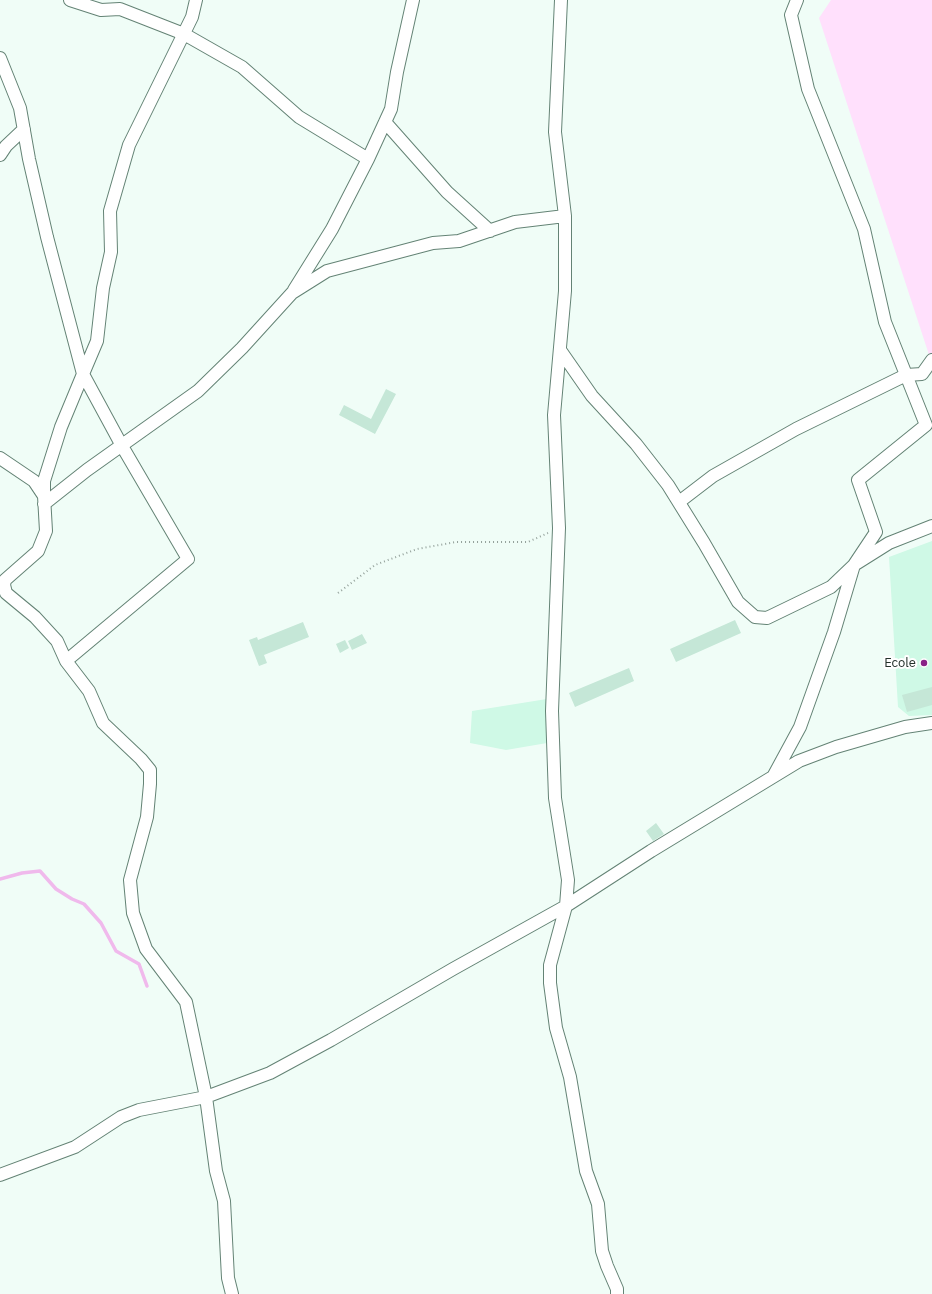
<!DOCTYPE html>
<style>
body{margin:0}
canvas{display:block;background:#f0fdf7}
</style>
<canvas width="932" height="1294"></canvas>
<script>
const context = document.querySelector('canvas').getContext('2d');
context.lineJoin = 'round';
function fillPath(path, color) { context.fillStyle = color; context.fill(path, 'evenodd'); }
function trace(path, color, width, dash) { context.strokeStyle = color; context.lineWidth = width; context.lineCap = dash ? 'butt' : 'round'; context.setLineDash(dash || []); context.stroke(path); }
function drawText(font, color, halo, rows, align = 'center') {
  context.font = font + ' "IBM Plex Sans",sans-serif'; context.lineWidth = 4; context.setLineDash([]); context.textBaseline = 'middle'; context.strokeStyle = halo; context.fillStyle = color; for (const [text, x, y, turn = 0] of rows) {
    context.save(); context.translate(x, y); context.rotate((+turn || 0) * Math.PI / 180); context.textAlign = isNaN(turn) ? turn : align; if (halo) context.strokeText(text, 0, 0); context.fillText(text, 0, 0); context.restore();
  }
}
fillPath(new Path2D(`
 M932 541V715L909 716 898 707 889 557Z
 M553 698V742L506 750 470 743 472 711Z`), '#cff9e6');
fillPath(new Path2D(`
 M831 0H932V361H931L819 18Z`), '#ffe0fc');
trace(new Path2D(`
 M0 879 22 873 40 871 56 889 72 899 84 904 101 923 116 951 139 964 147 986`), '#f0b9ec', 3.5);
fillPath(new Path2D(`
 M386 389 396 394 375 434 339 415 344 405 371 419Z
 M735 620 741 633 676 662 670 649Z
 M303 622 309 637 264 655 267 663 259 666 249 640 257 637 258 640Z
 M362 634 367 643 352 650 348 641Z
 M345 640 349 648 340 653 336 644Z
 M629 668 634 681 575 707 569 693Z
 M932 687V705L907 712 902 695Z
 M656 823 664 834 653 841 646 831Z`), '#c5e7d7');
const minor = new Path2D(`
 M70 0 101 10 120 9 184 34 242 67 299 117 368 159
 M561 0 555 132 565 216V291L554 415 559 528 552 711 555 798 568 880 566 906 550 965V983L556 1028 570 1077 586 1171 598 1204 602 1251 607 1266 617 1289V1294
 M0 58 20 108 29 159 47 237 83 374 61 427 44 481V496L46 531 38 551 5 580 4 585 6 593 35 617 57 641 66 661 89 691 103 723 141 759 150 770V784L147 817 130 880 133 913 146 949 186 1002 206 1097 216 1171 224 1201 228 1278 232 1294
 M385 122 447 192 490 231
 M0 155 6 146 24 129
 M294 290 332 229 368 159 391 109 397 72 413 0
 M560 350 592 396 636 444 668 485 704 543 738 602 755 617 767 618 831 587 854 565 876 532 858 480 926 425 885 322 864 229 808 89 791 15 797 0
 M0 458 34 481 44 496
 M679 502 713 476 796 429 906 375 922 374 932 360
 M44 504 87 470 198 391 242 348 292 293 327 271 433 243 459 241 515 222 565 216
 M66 661 188 559 122 446 83 374 97 341 103 288 111 252 110 211 129 145 192 17 196 0
 M774 775 800 727 834 632 854 565 889 543 932 526
 M0 1175 75 1147 121 1117 139 1110 206 1097 270 1073 331 1040 453 969 566 906 651 851 799 761 836 747 905 727 932 723`);
trace(minor, '#648375', 14);
trace(new Path2D(`
 M338 593 375 565 417 549 456 542H528L548 533`), '#96a39d', 2, [1, 3]);
trace(minor, '#fff', 12);
for (const [x, y, r, color] of [
 [924,663,4,"#892187"]
]) { const dot = new Path2D(); dot.arc(x, y, r, 0, 2 * Math.PI); context.fillStyle = color; context.fill(dot); trace(dot, '#fff', 1.5); }
drawText('13px', '#24312b', '#fff', [
 ["Ecole",916,663]
], 'right');
</script>
